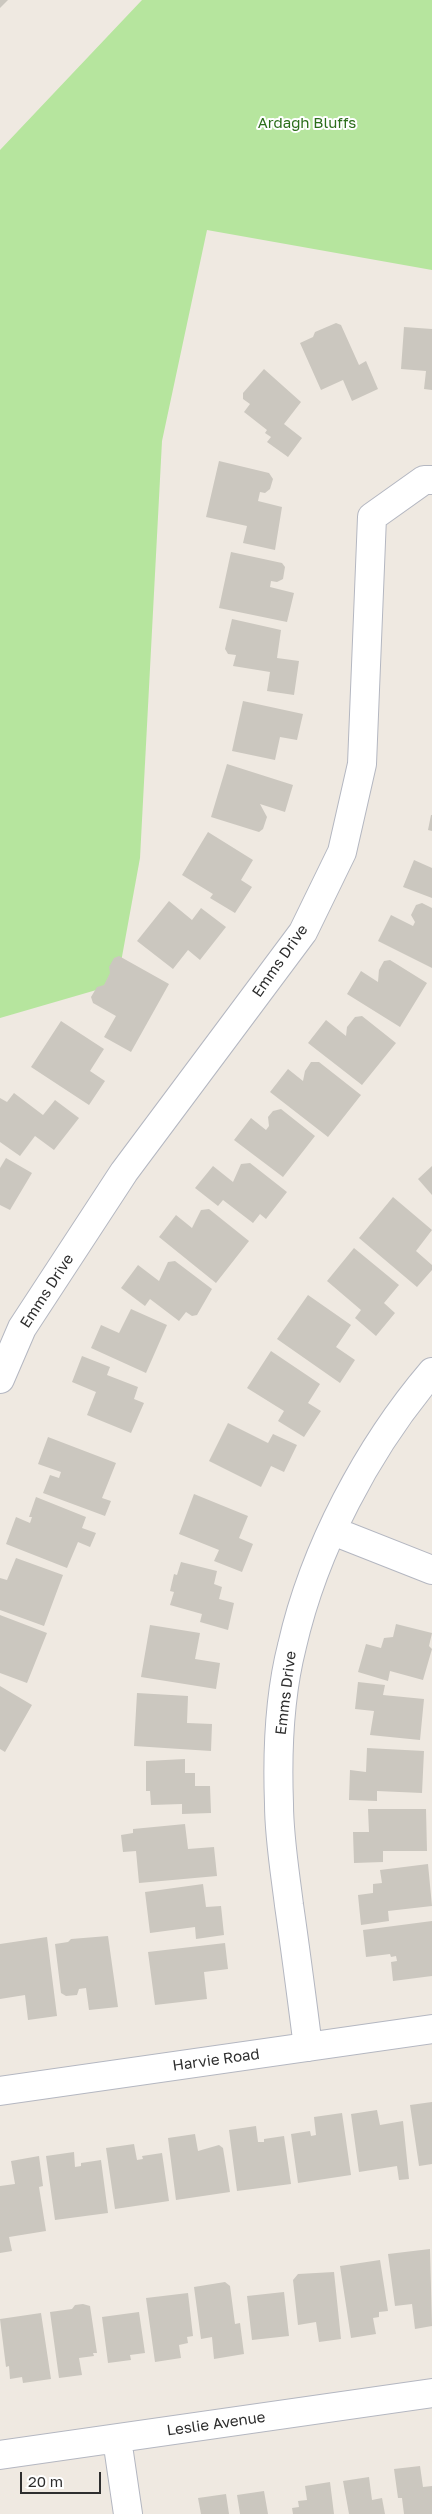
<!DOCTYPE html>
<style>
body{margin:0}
#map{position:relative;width:432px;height:2514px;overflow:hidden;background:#efe9e1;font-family:"Golos Text",sans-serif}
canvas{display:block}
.scale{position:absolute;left:20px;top:2472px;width:81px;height:22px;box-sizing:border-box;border:2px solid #2e2e2e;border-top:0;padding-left:6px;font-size:15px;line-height:18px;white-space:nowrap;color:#2e2e2e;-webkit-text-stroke:4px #fff;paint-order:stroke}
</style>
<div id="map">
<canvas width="432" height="2514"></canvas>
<div class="scale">20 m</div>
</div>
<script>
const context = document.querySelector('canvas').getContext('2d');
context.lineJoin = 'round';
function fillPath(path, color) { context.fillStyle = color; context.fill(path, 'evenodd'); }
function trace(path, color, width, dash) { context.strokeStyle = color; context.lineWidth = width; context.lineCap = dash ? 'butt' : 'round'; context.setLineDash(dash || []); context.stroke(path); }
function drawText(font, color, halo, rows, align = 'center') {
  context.font = font + ' "Golos Text",sans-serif'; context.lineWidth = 4; context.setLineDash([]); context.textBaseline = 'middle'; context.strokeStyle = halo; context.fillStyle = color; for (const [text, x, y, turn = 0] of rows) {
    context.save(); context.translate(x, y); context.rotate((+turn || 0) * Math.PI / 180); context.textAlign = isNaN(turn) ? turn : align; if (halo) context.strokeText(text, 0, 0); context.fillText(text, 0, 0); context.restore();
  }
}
fillPath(new Path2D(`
 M142 0H432V270L207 230 162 441 140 858 117 984 0 1018V150Z`), '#b6e59e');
fillPath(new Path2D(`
 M0 0H8L0 8Z
 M336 323 341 325 359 365 366 361 378 389 352 401 343 380 321 390 300 343 313 337 315 332Z
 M404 327 432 329V390L424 389 426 371 401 369Z
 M264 369 301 402 284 424 302 438 288 457 267 442 271 437 265 433 267 430 244 412 250 404 243 399V393Z
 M219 461 269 473 273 479 270 489 265 493 260 492 258 501 282 507 275 550 243 543 247 526 206 517Z
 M231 552 282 563 285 567 283 579 277 582 271 581 270 587 294 593 287 622 219 608Z
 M232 619 281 630 277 658 299 661 294 695 267 691 270 672 233 666 236 655 228 654 225 649Z
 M243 701 303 714 297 740 280 737 275 760 232 751Z
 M227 764 293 785 285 812 260 804 267 817 263 829 259 832 211 817Z
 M431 815H432V831L428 830Z
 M208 832 253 860 241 880 252 887 235 913 210 898 213 894 182 875Z
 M414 860 432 868V898L403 887Z
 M169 901 192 920 201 908 226 927 200 960 188 950 173 969 137 941Z
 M422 903 432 908V968L378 941 391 915 413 926 415 922 411 915 416 905Z
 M119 956 169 984 131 1052 104 1037 116 1016 93 1003 91 997 97 987 104 985 110 973 109 967 114 958Z
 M390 960 427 983 400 1027 347 994 361 971 378 982 379 970 384 961Z
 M362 1016 396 1043 362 1085 308 1043 326 1020 346 1036 347 1027 355 1017Z
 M61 1021 104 1049 90 1071 105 1081 89 1105 31 1067Z
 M311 1062H319L361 1095 328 1137 270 1092 288 1069 303 1081 305 1071Z
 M14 1093 43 1115 55 1100 79 1118 54 1150 35 1136 20 1156 0 1142V1098L7 1102Z
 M281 1109 315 1136 283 1177 234 1140 251 1118 266 1130 269 1126 268 1117 273 1111Z
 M6 1158 32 1173 10 1210 0 1205V1168Z
 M250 1163 287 1192 266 1219 260 1214 253 1223 223 1200 218 1206 195 1188 213 1166 233 1182 241 1164Z
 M432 1166V1195L418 1179Z
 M393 1197 432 1230 416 1251 432 1265V1270L417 1287 359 1238Z
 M209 1209 249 1241 216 1283 159 1237 176 1215 192 1228 201 1210Z
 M354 1248 399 1285 384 1303 395 1313 376 1336 355 1318 361 1310 327 1281Z
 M175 1261 212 1289 197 1315 192 1316 186 1312 179 1321 150 1299 145 1306 121 1288 138 1265 159 1281 168 1262Z
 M308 1295 351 1325 336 1347 355 1360 340 1383 277 1339Z
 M131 1309 167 1325 146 1373 91 1348 101 1325 119 1333Z
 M271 1351 320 1384 308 1403 321 1411 304 1437 278 1421 284 1411 247 1388Z
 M82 1356 110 1367 107 1375 138 1387 134 1399 144 1403 131 1433 87 1415 96 1392 72 1382Z
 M228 1423 268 1443 273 1434 297 1445 284 1472 271 1466 261 1487 209 1461Z
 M48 1437 116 1463 102 1498 111 1501 105 1516 43 1493 50 1475 59 1478 61 1472 38 1464Z
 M194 1494 248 1516 239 1538 253 1544 242 1572 214 1561 219 1550 179 1534Z
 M36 1497 86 1517 82 1528 96 1533 90 1547 78 1542 67 1568 6 1544 16 1517 30 1523 32 1517H29Z
 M16 1558 63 1575 44 1626 0 1610V1578L7 1580Z
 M181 1562 217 1571 214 1584 222 1587 219 1599 234 1603 228 1630 200 1622 202 1614 170 1605 174 1592 170 1591 174 1574 177 1575Z
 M0 1615 47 1633 27 1683 0 1673Z
 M396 1624 432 1633 429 1646 432 1649 423 1680 390 1671 388 1681 358 1672 366 1644 381 1648 384 1638 393 1637Z
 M150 1625 200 1633 195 1659 220 1663 216 1689 141 1677Z
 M358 1682 385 1685 383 1695 424 1699 420 1740 370 1735 374 1711 355 1709Z
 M0 1686 32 1705 5 1752 0 1749Z
 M137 1693 188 1696 187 1723 212 1724 211 1751 134 1746Z
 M367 1748 424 1751 422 1793 377 1791V1801L349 1800 350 1770 366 1772Z
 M185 1759V1773H195V1786H210L211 1813 182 1814V1804L151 1805 150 1791H146V1761Z
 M368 1809H426L427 1851H383V1862L354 1863 353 1832H369Z
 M185 1824 188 1849 214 1847 217 1876 139 1883 136 1851 123 1852 121 1835 133 1833V1829Z
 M428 1864 432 1906 388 1911 389 1921 361 1925 358 1895 373 1893V1884L382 1883 380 1870Z
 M203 1884 206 1907 221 1906 224 1935 196 1939 195 1927 150 1933 145 1892Z
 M432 1921V1976L393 1981 391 1962 397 1961 396 1956 391 1957 390 1954 366 1957 363 1930Z
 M108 1936 118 2007 89 2010 86 1988 79 1989 77 1995 66 1996 61 1993 55 1944 68 1942 71 1939Z
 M47 1937 57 2016 28 2020 25 1995 0 1999V1944Z
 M225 1943 228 1969 204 1972 207 1999 155 2005 148 1952Z
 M432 2102V2164L419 2166 410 2105Z
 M377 2110 380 2125 403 2121 409 2179 399 2180 397 2166 359 2172 351 2114Z
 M342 2113 351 2175 298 2183 291 2134 310 2131 311 2136 316 2135 314 2117Z
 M256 2126 258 2142H264V2139L284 2136 291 2184 237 2191 229 2130Z
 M195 2134 198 2151 219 2145 223 2148 230 2192 176 2200 168 2138Z
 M134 2144 137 2160 143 2159 142 2156 162 2153 169 2201 115 2209 106 2148Z
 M74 2152 75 2167 81 2166V2163L101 2160 108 2213 55 2220 46 2156Z
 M39 2156 43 2186 39 2187 46 2231 9 2237 12 2251 0 2253V2186L15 2184 11 2161Z
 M430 2249 432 2326 415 2329 412 2304 395 2306 388 2254Z
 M380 2260 388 2311 379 2312V2317L373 2318 376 2334 351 2338 340 2266Z
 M334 2272 341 2339 319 2342 316 2322 298 2325 293 2280 298 2274Z
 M225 2282 230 2286 235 2324 240 2323 244 2354 214 2359 212 2337 201 2339 194 2287Z
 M284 2292 289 2336 252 2340 247 2296Z
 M188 2293 193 2336 187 2337 188 2343 179 2345 181 2358 155 2362 146 2298Z
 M83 2304 90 2306 97 2353H93L94 2356 79 2358 82 2375 59 2378 50 2312 72 2309 75 2305Z
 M139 2312 145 2353 130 2355 131 2360 108 2363 102 2317Z
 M41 2313 51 2379 23 2383 22 2377 10 2379 9 2366 6 2367 0 2319Z
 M420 2466 423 2487 432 2486V2514H404L402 2498H398L394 2469Z
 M369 2477 372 2500 382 2498 385 2514H349L343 2481Z
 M330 2482 334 2514H293L292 2508 299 2507 298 2501 307 2500 305 2486Z
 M264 2491 268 2514H240L237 2495Z
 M226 2494 229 2514H201L198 2498Z`), '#cbc7bf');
const street = new Path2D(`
 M0 1379 22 1328 124 1172 303 932 342 852 362 764 372 517 424 480H432
 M333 1531 432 1570
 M308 2047C302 2000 296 1953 289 1905 285 1872 279 1837 279 1804 277 1751 279 1697 292 1646 314 1549 368 1447 432 1372
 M0 2091 432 2029
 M117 2439 128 2514
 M0 2455 432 2393`);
trace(street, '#b4b7c1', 30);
trace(street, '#fff', 28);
drawText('15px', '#2c6e1b', '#fff', [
 ["Ardagh Bluffs",307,123]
]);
drawText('15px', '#2e2e2e', '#fff', [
 ["Emms Drive",280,961,-55],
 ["Emms Drive",47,1291,-57],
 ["Emms Drive",286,1693,-83],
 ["Harvie Road",216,2060,-8],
 ["Leslie Avenue",216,2424,-8]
]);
</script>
